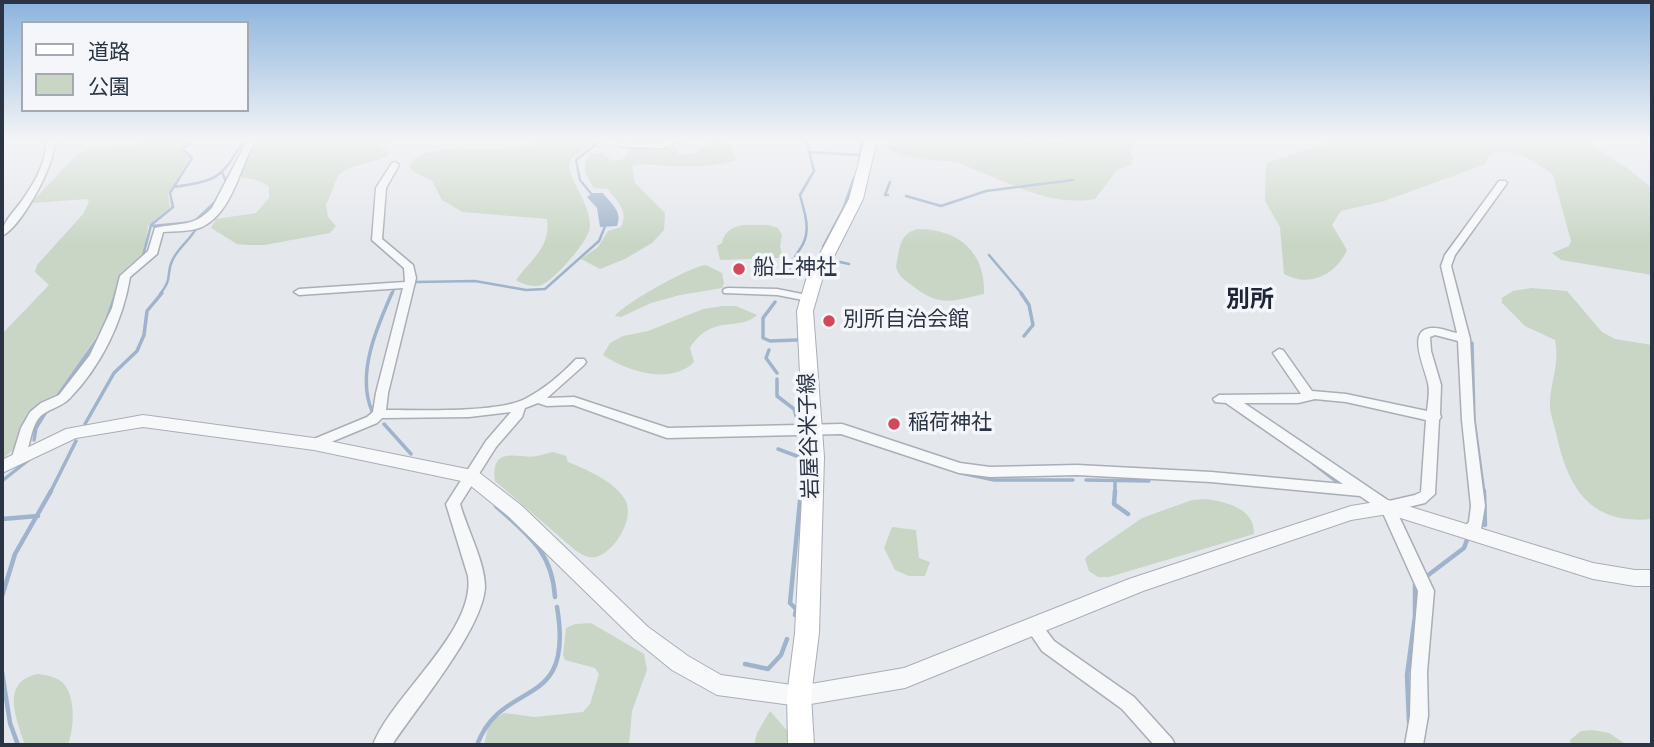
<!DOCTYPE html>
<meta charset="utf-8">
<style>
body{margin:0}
#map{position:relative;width:1654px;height:747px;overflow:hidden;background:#e4e7ec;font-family:"DejaVu Sans","Noto Sans JP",sans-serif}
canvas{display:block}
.frame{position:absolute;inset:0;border:4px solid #2b3445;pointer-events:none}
.legend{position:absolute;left:21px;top:21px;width:228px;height:91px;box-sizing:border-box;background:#f4f6f9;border:2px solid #a4a8b1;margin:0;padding:9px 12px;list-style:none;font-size:21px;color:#2b3445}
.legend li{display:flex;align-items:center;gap:14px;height:35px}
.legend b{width:35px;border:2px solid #a4a8b1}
</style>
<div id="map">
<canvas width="1654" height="747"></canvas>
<div class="frame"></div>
<ul class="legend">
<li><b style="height:9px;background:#fff"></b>道路</li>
<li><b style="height:19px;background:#c9d6c5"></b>公園</li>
</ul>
</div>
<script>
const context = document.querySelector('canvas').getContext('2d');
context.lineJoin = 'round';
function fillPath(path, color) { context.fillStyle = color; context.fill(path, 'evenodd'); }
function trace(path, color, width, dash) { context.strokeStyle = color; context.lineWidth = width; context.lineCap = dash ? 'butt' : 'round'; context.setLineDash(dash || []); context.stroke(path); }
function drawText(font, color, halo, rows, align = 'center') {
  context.font = font + ' "DejaVu Sans","Noto Sans JP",sans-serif'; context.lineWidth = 7; context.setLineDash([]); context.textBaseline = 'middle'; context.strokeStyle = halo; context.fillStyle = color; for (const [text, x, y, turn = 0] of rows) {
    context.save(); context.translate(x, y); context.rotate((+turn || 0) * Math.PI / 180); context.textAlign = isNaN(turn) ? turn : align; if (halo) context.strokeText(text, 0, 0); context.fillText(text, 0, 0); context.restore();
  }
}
fillPath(new Path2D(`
 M191 139 182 149 190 158 168 194 170 207 148 226 144 253 122 272 104 325 55 399C30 411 26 444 2 459V334L49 285 35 272 37 265 83 214 89 202 87 199 33 203 34 200 78 153 93 148 134 146 151 140Z
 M261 139H397L381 145V149L390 151 387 157 346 169 338 176 326 205 328 217 336 226 330 233 264 245H249L237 244 211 228 216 219 256 213 269 198V187C259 179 253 179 242 178V163Z
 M540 139H597L572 158 569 164C571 185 590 203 590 226 590 240 555 279 542 285 534 288 522 284 516 280 531 259 551 248 547 219L463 212 442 200 432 181 412 171 409 166C428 133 509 163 540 139Z
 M890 139 1074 141 1079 139 1135 140 1130 152 1133 159 1131 165 1117 170 1095 199C1046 208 1000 177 955 162 946 160 937 161 928 160 914 158 899 155 886 148Z
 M1326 139H1582L1630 170 1652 188V275L1561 260 1552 253 1569 246 1571 241 1553 175C1536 162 1510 144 1488 156L1486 164 1384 201 1341 211 1332 225 1347 250C1336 275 1309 288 1284 274L1280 227 1265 201 1266 163 1328 143Z
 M713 142 731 144 736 160C704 170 672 166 639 164L632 166 635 183 665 213 664 230 652 243 625 259 600 269 581 259 598 247 608 231 621 227C629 210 617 202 608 189L594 188C586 176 580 166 591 153H602L612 161 623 159 630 149 636 146 677 148 679 155 695 153Z
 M768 225 778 228 782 235 780 246 782 255 779 258 720 260 717 246 722 243C727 221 749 225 768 225Z
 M918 229C958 229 986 252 984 294 949 302 939 307 910 284 903 279 898 275 896 267 900 249 898 234 918 229Z
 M706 265 722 273 724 283 722 288 680 295 651 303 621 317 615 316C625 303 691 266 706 265Z
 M1532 288 1567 291 1602 332 1615 339 1652 345 1650 376 1652 381V519C1592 525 1569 491 1557 437 1555 427 1550 415 1550 405 1550 382 1560 365 1555 340L1525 326 1502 303V298L1513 291Z
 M723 306H736L757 315C739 332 712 313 690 348L694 362C671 385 628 372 603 355L610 343 623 336 648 331 703 309Z
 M553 452 566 456 568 462C587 470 612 480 624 498 637 516 615 552 596 557 589 559 580 554 575 550L495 481C490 443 521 460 537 456 543 455 547 453 553 452Z
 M1206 499C1226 502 1255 508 1254 534L1109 577H1098L1089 571 1085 559 1087 556 1142 518 1192 500Z
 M892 527 916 530 919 558 930 562 925 576H909L895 570 884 548Z
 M591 623 644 654 647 670 632 711 629 745H484L488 728 494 719 504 713 535 717 583 712 590 704 599 674 595 668 565 660 563 655 566 628 575 624Z
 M38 674C46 675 58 677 64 684 76 698 74 729 68 745H25C16 717 0 682 38 674Z
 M770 711 790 734V745H754L757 733Z
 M1592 730 1609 733 1627 745H1571L1570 740 1581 731Z`), '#c9d6c5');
fillPath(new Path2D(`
 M593 193H603C611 204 623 211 617 226L600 227 597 208 587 197Z`), '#9fb4cc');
trace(new Path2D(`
 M810 152 859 155
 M858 170 862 139
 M223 174 227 185
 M174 187C221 180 220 178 245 139
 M888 195H885L890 182
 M593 196 580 180 576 160 603 139
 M906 196 941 206 986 191 1073 180
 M152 226 194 222 216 201
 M823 247 844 207 854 178
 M989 255 1022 294
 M143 256 151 225 173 207 170 193 192 158 183 149 194 139
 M840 262 849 264
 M790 269C792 259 798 253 803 244 811 228 804 211 800 195L814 171 806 139
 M120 277 137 261
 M416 282 475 281 526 290 545 289 599 241 606 224
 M115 294 117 288
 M160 294C174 277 165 274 173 259 179 247 191 239 197 227
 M392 294 395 287`), '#9fb4cc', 2.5);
trace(new Path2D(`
 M1021 293 1029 305 1033 325 1024 336
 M775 302 763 318V338L770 341 797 340
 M108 317 116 293
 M1472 343 1474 420 1484 493
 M769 350 766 358 777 373
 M777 379V396L794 409 797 419
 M57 397 99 337
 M372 411C356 374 377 327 392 293
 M1241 413 1295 450
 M85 424 114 373 137 351 144 335 147 311 162 293
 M384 424 411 454
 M34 440 36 428 47 410
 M778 449 802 458 804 465
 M1313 463 1336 481
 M961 473 994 480H1073
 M1086 480 1149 481
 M2 481 31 458
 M50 493 76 441
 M801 493 803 473
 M1115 493V482`), '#9fb4cc', 3.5);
trace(new Path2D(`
 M1115 491 1114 504 1128 514
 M1484 491 1485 525
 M496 506C528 535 552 551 555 597
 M2 519 38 516
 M1427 576 1464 548 1468 537
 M2 596 15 554 51 491
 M795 615 796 609 790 603 801 491
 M745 664 768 669 781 655 787 639
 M2 672 10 723 18 745
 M1409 722 1407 675 1415 616V584
 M477 745C503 676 575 714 557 607`), '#9fb4cc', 4.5);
const minor = new Path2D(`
 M51 139H60L54 145C54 167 21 227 2 236 2 222 13 213 21 202 33 185 45 166 46 144Z
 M248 139H256C240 166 233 212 202 227 190 232 176 231 163 232L157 254 130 277C123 321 101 366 70 398 61 408 47 408 38 419 30 431 30 447 24 460H14L12 457 21 428 30 412 41 403 59 395 90 355 112 308 120 276 148 251 155 228C180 222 193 228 212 208Z
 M622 139H630L628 142H662L672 139H684L663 148 622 147 618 144Z
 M1642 139H1652V145Z
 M395 162 399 165 386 188 382 239 413 265 416 278 388 393 386 410C420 410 497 413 525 399 544 389 561 375 576 359H584L586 362 584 365 547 398 574 397 668 428 842 424 960 463 990 467 1077 465 1211 472 1343 484 1236 410 1226 403 1215 402 1213 399 1219 395 1301 394 1273 353 1279 349 1283 350 1312 391 1346 394 1427 411C1428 402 1430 391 1428 383 1425 367 1404 326 1435 328 1442 328 1450 332 1457 333L1441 266 1445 255 1499 181H1505L1507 183 1455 255 1451 266 1470 339 1474 420 1485 506 1481 529 1468 536 1463 534 1461 530 1469 522 1471 506 1462 420 1458 341 1435 335 1430 337 1431 351 1441 385 1440 414 1441 417 1439 420 1435 494 1425 503 1396 510 1434 591 1427 672 1428 716 1423 745H1405L1410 716 1411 672 1418 591 1382 511 1360 496 1211 482 1077 475 990 477 959 473 841 434 667 438 573 405 547 406 538 403 525 408 522 417 496 447 460 504C467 529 485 562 485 587 483 629 416 708 392 745H373C392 695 476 631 468 576L446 504 486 441 511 412 469 417 382 418 377 423 319 447H309L307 444 309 441 367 417 373 412 376 393 403 288 299 295 294 292 299 289 405 282 404 268 372 240 376 188 392 163ZM1315 399 1346 402 1426 420 1421 492 1415 495 1389 501 1244 403H1298Z
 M728 288 777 289 812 296 814 298 808 301 777 295 724 293 723 291 724 289Z
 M1033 619 1039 621 1054 641 1134 697 1172 739 1175 745H1154L1122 709 1042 651 1025 626 1027 621Z`);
const tertiary = new Path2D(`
 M143 415 314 438 477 471 522 506 648 627 688 656 721 675 799 686 904 668 1129 579 1351 506 1388 500 1593 563 1635 570H1652V586H1635L1593 579 1388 514 1351 520 1143 591 905 688 799 706 717 695 672 670 634 639 508 516 466 482 314 450 143 427 76 438 2 473V460L66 429Z`);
const secondary = new Path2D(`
 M865 139H877L863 199 822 280 813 311 824 457 819 633 811 696 814 745H788L787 696 795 633 804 457 797 311 806 280 849 199Z`);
trace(minor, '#a9aeb7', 3);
trace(tertiary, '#a9aeb7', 2);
trace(secondary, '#a9aeb7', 2);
fillPath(minor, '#f7f8fa');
fillPath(tertiary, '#f7f8fa');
fillPath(secondary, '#fff');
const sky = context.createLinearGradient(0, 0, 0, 244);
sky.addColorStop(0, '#8bb4dd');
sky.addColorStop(0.57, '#f3f4f6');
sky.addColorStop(1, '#f3f4f600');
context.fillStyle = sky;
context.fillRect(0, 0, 1654, 244);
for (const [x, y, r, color] of [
 [739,269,7,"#d1495b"],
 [829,321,7,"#d1495b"],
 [894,424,7,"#d1495b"]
]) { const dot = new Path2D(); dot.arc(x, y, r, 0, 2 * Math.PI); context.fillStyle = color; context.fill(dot); trace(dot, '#f4f6f9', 2.5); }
drawText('21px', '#2b3445', '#f4f6f9', [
 ["船上神社",753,269],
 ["別所自治会館",843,321],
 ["稲荷神社",908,424]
], 'left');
drawText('21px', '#2b3445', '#f4f6f9', [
 ["岩屋谷米子線",810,436,-92]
]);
drawText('bold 24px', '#1d2536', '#f4f6f9', [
 ["別所",1250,301]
]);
</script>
